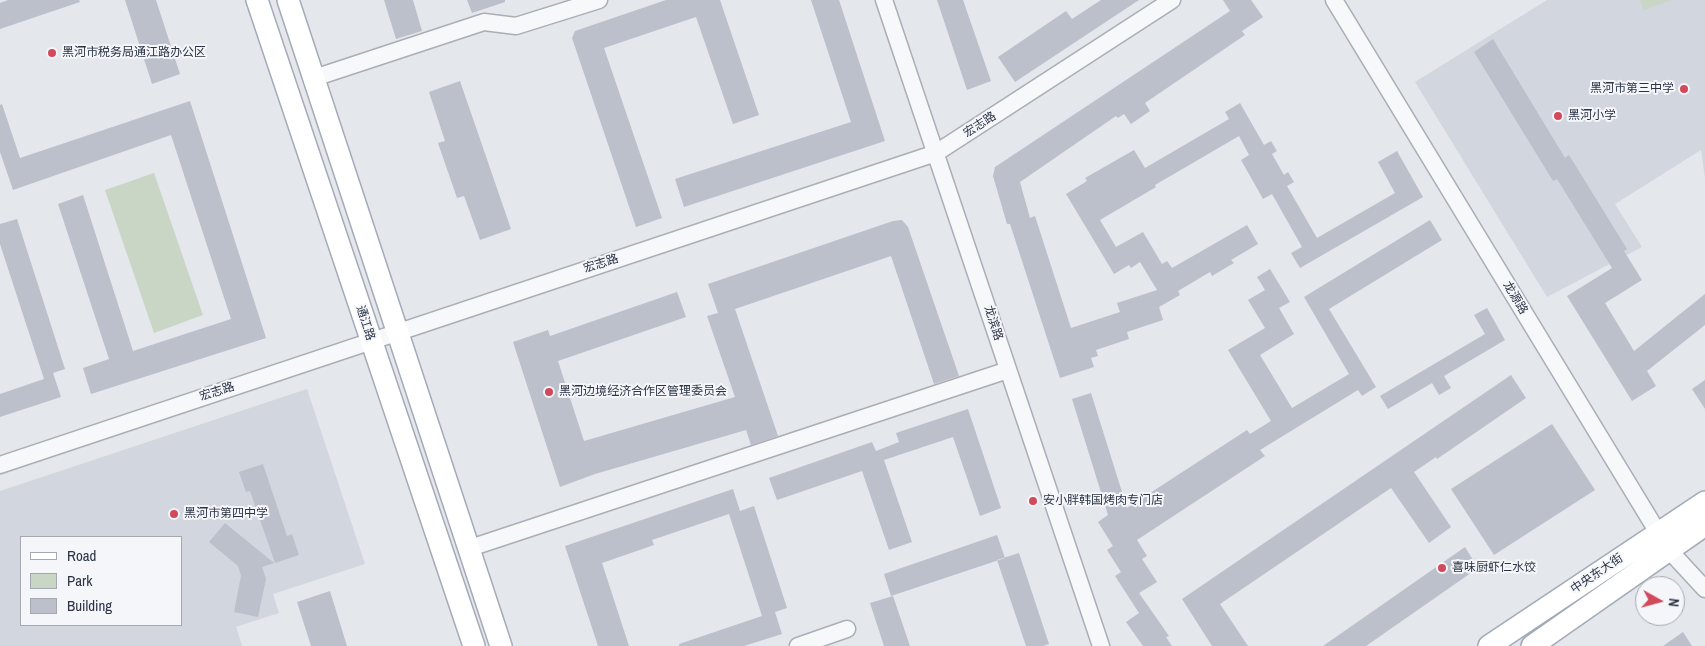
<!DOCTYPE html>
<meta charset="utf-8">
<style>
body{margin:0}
#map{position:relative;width:1705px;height:646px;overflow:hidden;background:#e4e7ec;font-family:"Archivo Narrow",sans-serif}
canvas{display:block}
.legend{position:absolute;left:20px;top:536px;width:162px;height:90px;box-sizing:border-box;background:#f4f6f9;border:1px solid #a4a8b1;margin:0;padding:6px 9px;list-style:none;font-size:15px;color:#2b3445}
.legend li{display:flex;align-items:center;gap:10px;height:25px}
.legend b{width:25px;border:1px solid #a4a8b1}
.north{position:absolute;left:1635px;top:576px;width:50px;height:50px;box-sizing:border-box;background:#f4f6f9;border:1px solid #a4a8b1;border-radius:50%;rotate:97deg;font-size:14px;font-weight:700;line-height:20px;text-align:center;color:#2b3445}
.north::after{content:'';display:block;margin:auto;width:18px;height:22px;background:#d1495b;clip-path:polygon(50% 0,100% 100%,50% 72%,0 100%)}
</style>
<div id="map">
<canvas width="1705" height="646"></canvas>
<ul class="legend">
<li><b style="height:6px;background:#fff"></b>Road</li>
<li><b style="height:14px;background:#c9d6c5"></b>Park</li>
<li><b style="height:14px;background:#bbc0ca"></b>Building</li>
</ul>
<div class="north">N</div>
</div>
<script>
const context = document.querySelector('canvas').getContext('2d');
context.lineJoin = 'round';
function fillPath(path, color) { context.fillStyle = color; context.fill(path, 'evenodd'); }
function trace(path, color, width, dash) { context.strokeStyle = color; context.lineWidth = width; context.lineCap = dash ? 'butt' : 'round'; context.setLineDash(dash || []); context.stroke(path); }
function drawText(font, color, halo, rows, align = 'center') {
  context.font = font + ' "Archivo Narrow","Noto Sans SC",sans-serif'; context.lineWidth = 4; context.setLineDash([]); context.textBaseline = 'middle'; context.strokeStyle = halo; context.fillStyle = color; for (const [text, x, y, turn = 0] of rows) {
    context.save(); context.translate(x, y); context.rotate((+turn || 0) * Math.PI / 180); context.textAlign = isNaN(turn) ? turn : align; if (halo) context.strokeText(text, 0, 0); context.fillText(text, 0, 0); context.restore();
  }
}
fillPath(new Path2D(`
 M1547 0H1705V178L1701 150 1615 204 1642 247 1547 297 1415 82Z
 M307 389 365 564 273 594 279 613 236 627 242 646H0V491ZM21 537H181V625H21Z`), '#d2d6de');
fillPath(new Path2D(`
 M1640 0H1672L1644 10Z
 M154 173 203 315 154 333 105 190Z`), '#c9d6c5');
fillPath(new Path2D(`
 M8 0H79L80 2 0 29V3Z
 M125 0H156L180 74 152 84Z
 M384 0H413L422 31 396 39Z
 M467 0H505V2L472 13Z
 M666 0H720L759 115 733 124 696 17 604 48 662 218 636 227 572 38 575 31Z
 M811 0H839L885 141 684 207 675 179 851 122Z
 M937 0H963L991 81 967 90Z
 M1101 0H1139L1015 82 998 57 1066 11 1072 19Z
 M1223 0H1251L1263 17 1242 31 1245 35 1145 103 1150 111 1131 124 1124 114 1118 118 1116 116 1020 182 1030 218 1035 216 1071 328 1120 312 1117 303 1157 290 1140 262 1131 268 1129 265 1114 274 1066 194 1087 181 1085 178 1134 150 1145 168 1229 119 1225 112 1240 103 1264 145 1271 141 1277 151 1272 154 1284 175 1288 172 1294 182 1287 186 1317 238 1395 193 1378 162 1397 151 1423 197 1300 268 1291 253 1302 247 1272 194 1263 199 1241 160 1249 155 1239 136 1155 185 1156 187 1100 220 1116 247 1143 232 1162 264 1167 261 1172 268 1247 225 1258 244 1231 260 1234 263 1212 276 1210 272 1178 291 1180 295 1159 307 1163 320 1127 332 1129 339 1096 350 1098 356 1091 358 1094 367 1060 378 1010 224H1007L993 176 995 167 1230 11Z
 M1493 39 1565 158 1569 155 1627 249 1624 251 1642 280 1605 303 1634 351 1705 294V325L1647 371 1656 386 1632 401 1567 296 1612 268 1557 179 1553 181 1474 52Z
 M460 81 511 229 480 240 464 196 457 198 438 143 445 141 429 92Z
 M190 101 266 338 91 394 83 368 109 359 58 204 83 195 133 351 231 319 171 135 13 190 0 152V105L2 104 20 158Z
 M17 219 65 369 53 373 61 397 0 417V394L44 379 0 244V224Z
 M902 220 908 227 959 376 934 384 891 256 735 309 778 436 751 445 746 430 595 474 560 487 513 342 548 330 550 336 677 292 686 317 558 361 584 441 735 397 707 316 718 313 708 284 893 221Z
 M1430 220 1442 240 1329 309 1376 387 1362 396 1358 390 1260 450 1265 456 1137 540 1147 556 1142 559 1157 582 1139 593 1169 636 1166 637 1172 646H1143L1126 622 1139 613 1115 576 1121 572 1107 550 1113 546 1098 522 1108 515 1072 399 1091 393 1127 508 1247 430 1250 434 1271 421 1228 350 1265 328 1248 300 1265 290 1257 277 1270 269 1290 302 1279 308 1294 334 1260 355 1292 408 1349 374 1304 297Z
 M1487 308 1505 340 1444 376 1451 388 1439 395 1432 383 1388 409 1380 396 1485 334 1474 315Z
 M1511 375 1526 398 1437 459 1436 457 1414 472 1451 527 1429 543 1391 488 1220 604 1248 646H1212L1182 599Z
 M1705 380V409L1692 389Z
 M968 409 1001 508 980 516 953 437 884 460 912 542 889 550 862 471 777 500 769 478 872 442 876 451 899 442 896 433Z
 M1552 424 1595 490 1494 555 1451 489Z
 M263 464 287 536 292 534 299 555 275 563 250 491 246 492 239 472Z
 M733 489 740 511 754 506 787 608 775 612 782 634 744 646H679V644L762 616 729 514 652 540 654 545 602 563 629 646H598L565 546Z
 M225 523 274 563 262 567 266 579 258 617 234 612 241 576 238 566 209 542Z
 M997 535 1005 558 891 596 884 574Z
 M1465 547 1478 568 1366 646H1323Z
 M1019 553 1049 644 1043 646H1026L997 560Z
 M330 591 347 646H311L297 602Z
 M893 596 910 646H884L870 603Z
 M1683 632 1692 646H1663Z`), '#bbc0ca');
const minor = new Path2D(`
 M884 0 1101 646
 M1334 0 1668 549 1705 589
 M314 78 484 22 516 26 599 0
 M0 465 936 153 1172 0
 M470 548 1008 370
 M798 646 847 629`);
const major = new Path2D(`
 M257 0 474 646
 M288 0 501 646
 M1489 646 1705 502
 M1532 646 1705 525`);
trace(minor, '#a9aeb7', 19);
trace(major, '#a3abb8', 24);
trace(minor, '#f7f8fa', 16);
trace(major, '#fff', 21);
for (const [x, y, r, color] of [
 [52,53,5,"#d1495b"],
 [1684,89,5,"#d1495b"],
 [1558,116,5,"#d1495b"],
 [549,392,5,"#d1495b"],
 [1033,501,5,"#d1495b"],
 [174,514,5,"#d1495b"],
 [1442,568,5,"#d1495b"]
]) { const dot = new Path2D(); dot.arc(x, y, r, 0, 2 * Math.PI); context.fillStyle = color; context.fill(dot); trace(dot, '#f4f6f9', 2); }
drawText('12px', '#2b3445', '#f4f6f9', [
 ["黑河市税务局通江路办公区",62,53],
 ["黑河市第三中学",1674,89,"right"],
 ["黑河小学",1568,116],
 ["黑河边境经济合作区管理委员会",559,392],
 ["安小胖韩国烤肉专门店",1043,501],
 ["黑河市第四中学",184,514],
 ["喜味厨虾仁水饺",1452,568]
], 'left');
drawText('12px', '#2b3445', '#f4f6f9', [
 ["宏志路",980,125,-33],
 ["宏志路",601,264,-18],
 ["龙源路",1515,298,59],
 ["通江路",365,323,72],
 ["龙滨路",993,323,72],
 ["宏志路",217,392,-18],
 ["中央东大街",1597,574,-34]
]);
</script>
